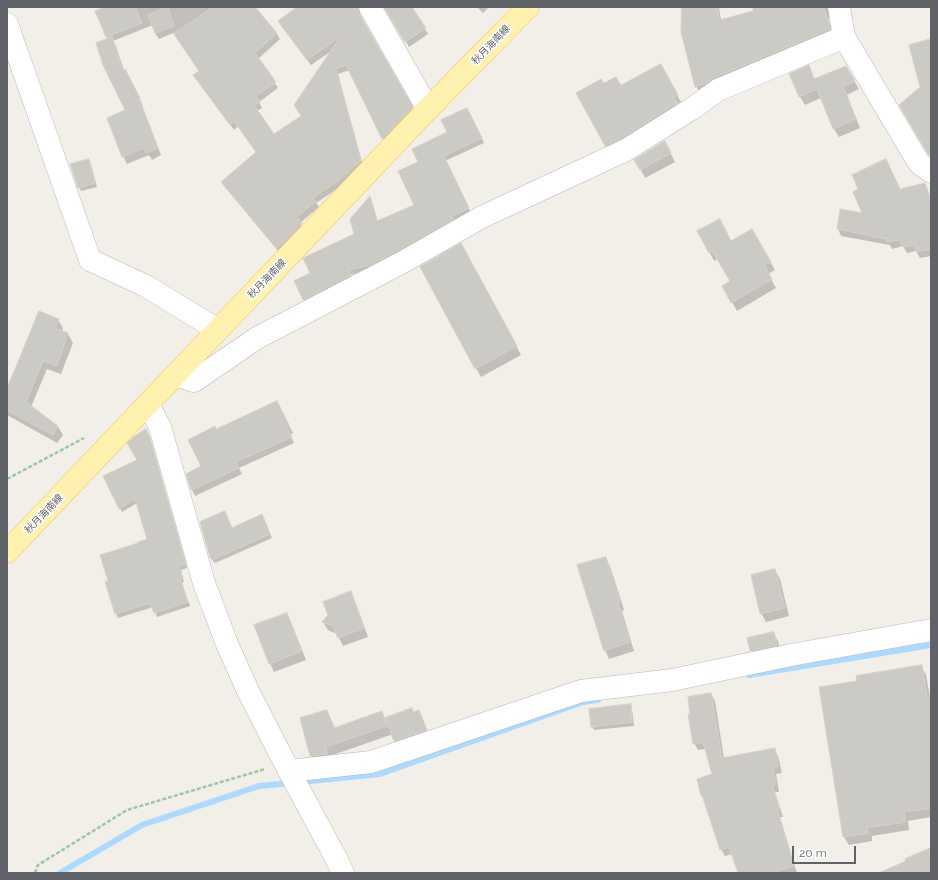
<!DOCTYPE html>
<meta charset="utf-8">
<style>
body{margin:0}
#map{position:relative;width:938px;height:880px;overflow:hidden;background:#f1efe8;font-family:Raleway,sans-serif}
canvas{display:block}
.frame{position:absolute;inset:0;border:8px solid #5f6368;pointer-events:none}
.scale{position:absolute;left:792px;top:846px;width:64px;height:18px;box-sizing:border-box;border:2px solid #5f6368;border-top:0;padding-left:5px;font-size:12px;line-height:14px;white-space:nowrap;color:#5f6368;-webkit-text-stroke:3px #fff;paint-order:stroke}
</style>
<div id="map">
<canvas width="938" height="880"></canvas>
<div class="frame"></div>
<div class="scale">20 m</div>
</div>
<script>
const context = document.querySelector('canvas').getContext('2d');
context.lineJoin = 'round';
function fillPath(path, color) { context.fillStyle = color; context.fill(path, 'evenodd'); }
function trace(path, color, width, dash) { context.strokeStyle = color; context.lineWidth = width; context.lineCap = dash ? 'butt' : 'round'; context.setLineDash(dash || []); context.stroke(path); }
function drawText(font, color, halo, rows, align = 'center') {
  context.font = font + ' Raleway,"Noto Sans JP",sans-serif'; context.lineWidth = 3; context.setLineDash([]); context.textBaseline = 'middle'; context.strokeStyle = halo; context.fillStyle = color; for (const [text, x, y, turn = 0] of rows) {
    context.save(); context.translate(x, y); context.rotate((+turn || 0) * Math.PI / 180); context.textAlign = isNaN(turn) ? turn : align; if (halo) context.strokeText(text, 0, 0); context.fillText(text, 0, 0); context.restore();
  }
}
fillPath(new Path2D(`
 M109 7H254L277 34 280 39 258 59 278 88 259 102 262 108 257 111 274 135 302 117 333 50 311 65 282 27 279 22 298 7H362L360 13 362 20 415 113 386 144 350 70 338 74 363 166 343 185 316 203 319 207 300 223 304 230 280 253 225 187 222 182 257 152 238 126 234 130 198 81 200 72 173 33 159 39 155 33 153 25 113 41 116 46 124 70 129 77 143 106H142L161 155 152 160 149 155 127 164 123 156 127 111 108 40 97 12Z
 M386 7H413L412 9 428 34 409 47Z
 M477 7H489L483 13Z
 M683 7H719L721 20 754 12V7H832L830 18 828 19 832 30 700 93 696 86Z
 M660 65 681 102 676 104 680 110 609 152 577 93 603 85 621 87Z
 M808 67 815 80 846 67 859 89 847 95 860 128 839 137 834 129 821 98 805 105 800 97 791 74Z
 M470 113 484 143 445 161 471 213 373 269 350 275 353 280 307 304 304 299 312 273 355 234 370 198 372 202 378 222 415 205 420 163 448 133Z
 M669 150 675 162 645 178 641 170Z
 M89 160 91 164 97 187 81 191 79 187Z
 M924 184 928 190 931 200V256L920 258 916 251 907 253 903 246 892 249 890 245 841 236 838 229 864 214 901 190Z
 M752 231 775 270 768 274 776 288 737 311 723 286 731 281 718 259 714 261 699 232 731 243Z
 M466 253 521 355 481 377 476 368Z
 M58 320 63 328 62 332 68 334 73 343 61 374 47 369 31 407 58 427 63 435 57 443 7 415V391Z
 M280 409 293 433 290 435 294 443 239 468 242 474 195 496 192 490 187 474 202 467 216 430Z
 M145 431 152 444 187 568 181 570 184 582 182 583 190 606 157 617 153 607 118 618 116 613 110 582 148 540 137 503 122 512 120 508 138 460Z
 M264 519 272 538 215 563 210 556 232 529Z
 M605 558 610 566 624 610 622 611 634 651 609 659 605 650Z
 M775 570 780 579 789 616 766 622 761 613Z
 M350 593 355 601 368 637 343 646 337 634 328 630 323 622Z
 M287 614 291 622 306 660 274 672 270 663Z
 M773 633 778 641 781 654 756 659 751 650Z
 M921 666 926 675 930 697 931 699V817L908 821 909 830 872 836V841L849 845 844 837 820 688 858 681Z
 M711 694 715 701 724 758 774 749 778 756 782 773 776 774 779 792H775L783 817H780L797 873H739L732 854 725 856 721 849 713 775 706 749 698 750 694 743Z
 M630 705 632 709 634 726 594 730 592 726Z
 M326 711 331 720 335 728 382 713 385 719 419 711 428 734 397 744 393 734 330 756 316 764 311 756Z`), '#0003');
trace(new Path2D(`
 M749 675 931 645
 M300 782 380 774 583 702 598 700
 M60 873 142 825 259 786 291 783`), '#aadaff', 6);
const building = new Path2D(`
 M106 7H135L142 23 106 37 95 11Z
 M168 7 174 26 155 33 148 15Z
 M213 7H255L277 33 255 53 276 82 256 96 260 102 254 105 274 134 301 116 294 105 341 36 307 60 278 21 297 7H358L359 13 413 107 382 139 346 65 336 69 361 160 340 179 313 198 316 201 297 217 302 223 285 241 276 248 221 182 256 152 234 121 230 125 193 75 199 71 174 34Z
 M384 7H412L426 28 405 42Z
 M682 7H717L720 20 753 11V7H823L829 23 830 29 799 42 713 78 706 83 695 87 681 32Z
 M112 37 123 70 125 69 140 98H139L158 148 146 153 144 148 122 157 107 118 125 110 103 65 96 43Z
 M931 39V156L928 154 899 105 919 88 921 91 909 45Z
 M661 64 678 95 674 97 677 103 620 139 605 146 576 93 601 79 604 83 616 77 621 85Z
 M809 65 814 79 846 66 855 81 843 86 856 119 833 129 817 89 799 97 789 74Z
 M467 108 482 138 444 156 469 208 452 216 453 219 450 221 397 251 370 265 349 270 351 275 303 300 294 281 310 273 303 258 354 234 350 219 370 196 377 221 414 205 398 171 418 162 412 149 447 132 441 120Z
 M665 141 671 153 640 170 634 160Z
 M89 159 95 183 78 188 70 164Z
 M886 159 900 189 925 183 931 202V249L916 252 914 245 903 247 900 240 887 242 886 239 837 229 840 209 862 213 853 192 858 189 852 175Z
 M720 219 731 241 752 229 771 262 764 265 772 279 731 303 722 286 730 281 712 251 709 253 697 231Z
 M461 243 517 346 475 369 420 267Z
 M39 311 59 319 55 328 68 333 57 366 43 361 26 402 58 426 53 435 7 410V388L16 367Z
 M277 401 290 427 287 428 292 437 236 462 239 468 191 490 186 474 201 466 188 440 215 426 216 429Z
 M146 429 150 438 186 564 179 566 182 578H180L188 602 154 613 150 603 115 614 105 582 108 581 100 555 138 543V542L147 539 135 499 119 509 103 476 137 460 127 443 135 436Z
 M225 511 232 528 262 514 270 534 212 560 210 556V557L200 522Z
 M606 557 620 602H618L630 642 604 651 577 565Z
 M775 569 785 608 760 614 751 575Z
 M351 591 364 628 338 638 333 626 322 622 328 615 323 602Z
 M287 613 302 651 269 664 254 625Z
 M774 632 777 645 750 651 747 638Z
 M922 665 927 696 931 695V808L904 812 905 822 867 828 868 833 843 837 819 687 857 681 856 676Z
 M711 693 722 758 775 748 778 766 773 767 776 785H772L780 809 777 810 783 829 794 866 772 873H738L729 847 720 850 702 795 701 796 697 779 712 774 703 742 693 744 688 714H690L688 697Z
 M631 704 632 722 591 727 589 709Z
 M412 708 413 712 419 710 427 730 394 741 385 718Z
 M327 710 334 728 382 711 387 726 326 747 327 754 310 756 300 718Z
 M931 848V873H879L906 861 905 859Z`);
fillPath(building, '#cccac5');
trace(building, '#d6d1c6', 1);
const minor = new Path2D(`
 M370 7 428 109
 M839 7 844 37 919 163 931 172
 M7 24 90 260 146 286 218 330
 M176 375 194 381 257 338 403 262 482 217 626 150 693 108 718 90 844 37
 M148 404 160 427 204 583 227 644 249 693 289 771 336 858 343 873
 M289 771 371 762 581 691 672 680 791 655 931 630`);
const major = new Path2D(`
 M7 552 428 109 528 7`);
trace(minor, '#b5b8bc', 23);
trace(major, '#f2c960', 23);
trace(new Path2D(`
 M7 479 84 438
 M35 873 38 865 127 810 265 769`), '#9cc7a9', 2.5, [4, 2]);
trace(minor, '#fff', 22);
trace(major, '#fff2af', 22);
drawText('10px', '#5f6368', '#fff', [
 ["秋月海南線",491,45,-46],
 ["秋月海南線",267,279,-46],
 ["秋月海南線",44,514,-46]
]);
</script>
